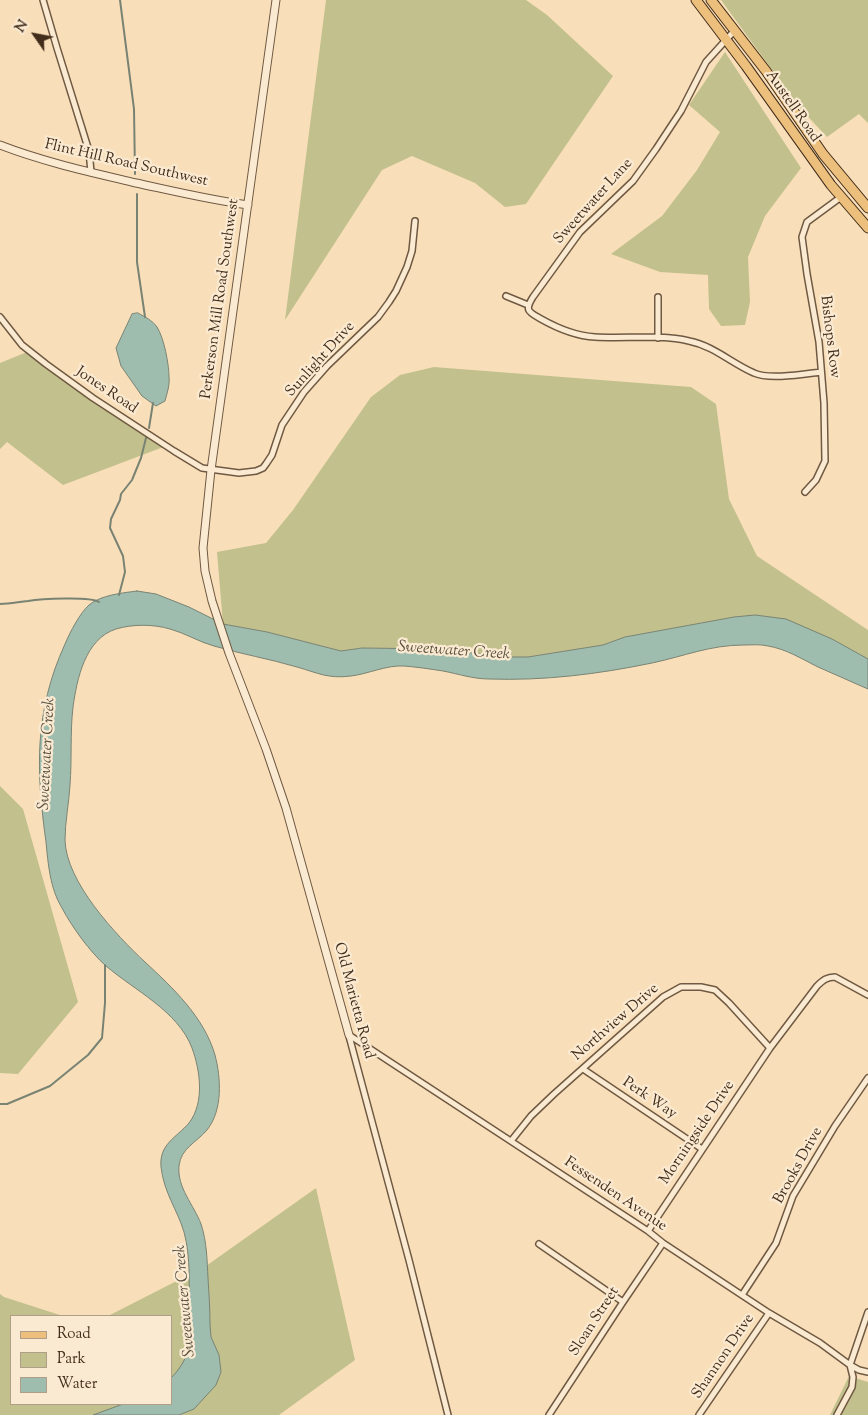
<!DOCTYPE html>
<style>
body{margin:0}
#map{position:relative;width:868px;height:1415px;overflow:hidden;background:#f9dfb9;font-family:"Sorts Mill Goudy",serif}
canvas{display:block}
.legend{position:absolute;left:10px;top:1315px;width:162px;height:90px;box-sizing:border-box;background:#fbead2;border:1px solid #b19e88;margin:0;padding:6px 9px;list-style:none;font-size:15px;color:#422c1a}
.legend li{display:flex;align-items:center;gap:10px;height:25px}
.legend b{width:25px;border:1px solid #b19e88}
.north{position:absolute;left:10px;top:10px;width:50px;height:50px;-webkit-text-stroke:4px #fbead2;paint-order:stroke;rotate:303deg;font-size:14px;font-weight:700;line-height:20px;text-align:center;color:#422c1a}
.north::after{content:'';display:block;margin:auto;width:18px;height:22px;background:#422c1a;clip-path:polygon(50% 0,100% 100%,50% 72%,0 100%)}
</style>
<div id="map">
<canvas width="868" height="1415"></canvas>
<ul class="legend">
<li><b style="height:6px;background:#ecc07c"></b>Road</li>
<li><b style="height:14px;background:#c2c08c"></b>Park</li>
<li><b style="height:14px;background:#9ebdaf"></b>Water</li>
</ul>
<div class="north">N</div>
</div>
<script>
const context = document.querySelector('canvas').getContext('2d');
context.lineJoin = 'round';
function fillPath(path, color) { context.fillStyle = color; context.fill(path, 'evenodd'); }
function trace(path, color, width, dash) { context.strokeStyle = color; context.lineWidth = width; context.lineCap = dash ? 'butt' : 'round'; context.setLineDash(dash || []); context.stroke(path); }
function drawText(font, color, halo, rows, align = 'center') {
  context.font = font + ' "Sorts Mill Goudy",serif'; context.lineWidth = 4.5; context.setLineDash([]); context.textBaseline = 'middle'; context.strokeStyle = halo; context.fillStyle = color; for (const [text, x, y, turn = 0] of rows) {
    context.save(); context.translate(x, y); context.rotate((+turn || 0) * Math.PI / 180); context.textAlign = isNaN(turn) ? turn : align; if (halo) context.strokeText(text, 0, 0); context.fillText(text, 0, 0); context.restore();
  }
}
fillPath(new Path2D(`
 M326 0H526L547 15 613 76 526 204 505 207 475 183 412 156 382 170 285 320Z
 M721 0H868V123L859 114 827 137 799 107Z
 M725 52 801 168 765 216 748 257 750 302 745 325 721 326 709 309 708 275 660 272 611 254 662 216 697 170 720 132 689 105Z
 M27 352 166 446 63 485 7 442 0 449V363Z
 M434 367 691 387 716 404 729 499 757 556 868 630V659L832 639 765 616 734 617 625 637 603 645 528 657H505L439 649 362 648 341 651 267 632 223 624 217 552 266 543 293 510 371 397 400 375Z
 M0 786 23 809 78 1002 18 1074 0 1073Z
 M316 1188 355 1360 279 1415H0V1294L4 1297 63 1316H11V1404H171V1316H108L206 1266Z
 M849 1376 868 1382V1415H830Z`), '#c2c08c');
const water = new Path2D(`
 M138 313C145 317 152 320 157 327 164 338 169 364 169 377 170 385 167 393 165 401L156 406 142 396 121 366 116 348 132 314Z
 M137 591 156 594 189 607 223 624 267 632 341 651 362 648 439 649 505 657H528L603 645 625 637 734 617 755 615 786 619 832 639 868 659V689C851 682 835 674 818 667 802 659 786 649 768 646 760 644 752 645 744 645 710 645 685 656 652 663 599 674 544 681 489 679 473 679 459 674 443 671 430 669 417 667 404 666 386 665 368 674 351 676 328 679 318 673 297 667 270 659 241 654 214 646 199 642 185 633 170 629 153 624 133 624 116 629 85 639 77 679 73 707 70 733 72 760 70 785 69 803 65 822 65 840 66 882 116 935 145 962 173 988 204 1017 215 1055 221 1078 223 1110 207 1130 196 1143 181 1148 179 1166 177 1188 194 1205 201 1224 207 1242 207 1260 208 1278 209 1294 210 1309 210 1325L211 1337 219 1355 221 1372 216 1385 194 1409 179 1415H93L123 1404H171V1378C178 1371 185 1361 188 1351 191 1339 189 1327 189 1314 189 1289 191 1257 184 1232 177 1209 164 1193 161 1167 159 1144 176 1138 189 1123 205 1102 200 1070 192 1048 178 1011 134 990 106 966 90 952 72 927 62 908 50 889 48 863 46 842 36 770 34 712 65 644 70 632 80 613 89 605 101 595 122 593 137 591Z`);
fillPath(water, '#9ebdaf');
trace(water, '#798373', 1);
trace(new Path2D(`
 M120 0 134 109 135 174
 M137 194V262L145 317
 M149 428 153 403
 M119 595 125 572 123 556 110 528 111 519 120 500 121 494 132 480 141 458 147 434
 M0 604C10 604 18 602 28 601 40 599 90 596 99 602
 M0 1104H7L50 1086 88 1055 102 1038 105 1003V965`), '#798373', 2);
const minor = new Path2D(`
 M43 0 57 48 89 151 91 172
 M735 30 706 62 681 111 656 149 633 181 580 232 533 297C524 311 529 312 541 319 557 328 576 336 595 337 626 339 659 334 689 341 714 346 731 363 754 373 769 380 804 374 821 372
 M506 296 528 305
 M0 317 22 345 46 364 93 398 174 451 202 468 239 473 256 471 263 468 266 464 272 455 282 425 304 392 327 366 378 317 389 302 396 291 407 267 412 251 415 221
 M658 338V297
 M805 492 816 480 825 461 824 403 819 342 807 274 802 237 807 222 841 197
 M349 1035 648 1231 663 1243 769 1313 820 1343 850 1365 859 1370 868 1372
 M349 1036 409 1260 448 1415
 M583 1069 702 1149
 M511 1141 531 1116 554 1094 663 997 681 987H701L715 990 729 1003 770 1048
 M648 1231 770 1048 817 986C823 980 827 977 835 977L868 995
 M539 1244 623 1302
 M742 1295 776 1243 793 1196 835 1126 868 1078
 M549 1415 623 1302 663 1243
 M699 1415 769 1313
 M837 1415 852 1387 853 1377 850 1365 868 1312`);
const tertiary = new Path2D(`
 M276 0 211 470 203 548 205 571 212 601 229 653 266 749 286 808 349 1035
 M0 145C44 162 90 172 136 183 173 191 210 200 248 205`);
const primary = new Path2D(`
 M696 0 746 66 831 185 868 228
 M711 0 766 71 823 154 868 208`);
trace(minor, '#705942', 8);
trace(tertiary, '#705942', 9);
trace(primary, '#422c1a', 11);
trace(minor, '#fbead2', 5);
trace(tertiary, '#fbead2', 7);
trace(primary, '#ecc07c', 9);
drawText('15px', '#422c1a', '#fbead2', [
 ["Austell Road",792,107,55],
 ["Flint Hill Road Southwest",126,164,13],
 ["Sweetwater Lane",594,202,-48],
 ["Perkerson Mill Road Southwest",221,299,-82],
 ["Bishops Row",829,337,83],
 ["Sunlight Drive",321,360,-48],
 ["Jones Road",106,391,34],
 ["Old Marietta Road",353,1001,75],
 ["Northview Drive",616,1023,-41],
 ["Perk Way",649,1099,34],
 ["Morningside Drive",698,1133,-56],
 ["Brooks Drive",799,1166,-61],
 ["Fessenden Avenue",615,1195,34],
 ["Sloan Street",595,1322,-57],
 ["Shannon Drive",724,1357,-56]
]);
drawText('italic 16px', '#59503f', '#fbead2', [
 ["Sweetwater Creek",454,652,4],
 ["Sweetwater Creek",48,754,-87],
 ["Sweetwater Creek",186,1301,-95]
]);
</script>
